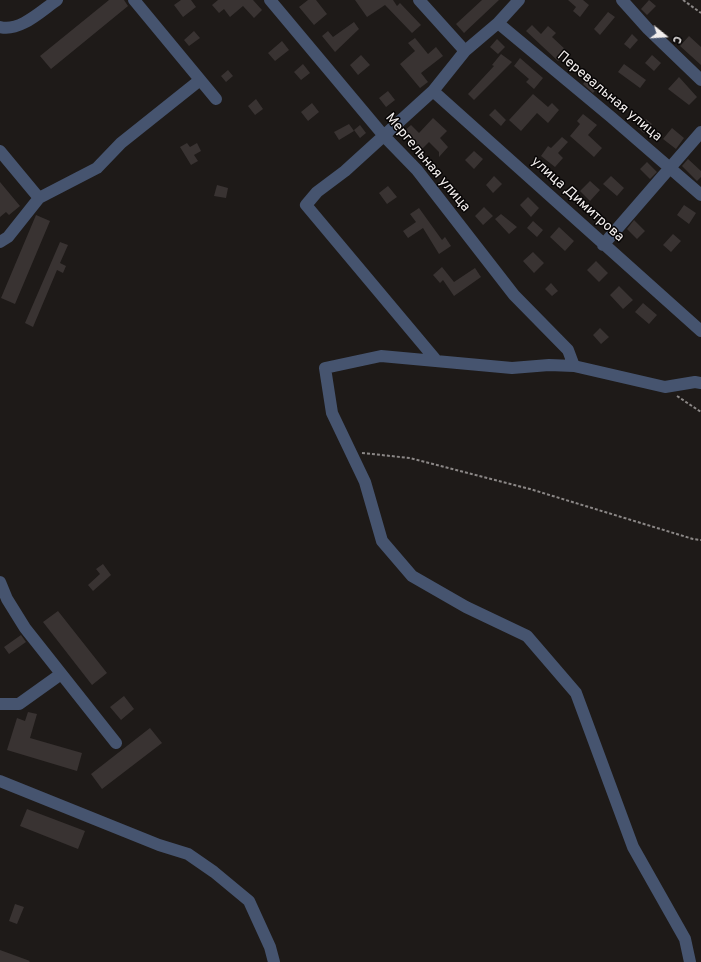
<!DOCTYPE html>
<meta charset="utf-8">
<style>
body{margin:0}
#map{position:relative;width:701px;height:962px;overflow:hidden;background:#1e1a18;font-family:Overpass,sans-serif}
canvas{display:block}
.north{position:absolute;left:645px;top:16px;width:40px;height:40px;-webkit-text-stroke:3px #070505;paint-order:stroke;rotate:108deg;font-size:11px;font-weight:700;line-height:16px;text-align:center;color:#f2eeed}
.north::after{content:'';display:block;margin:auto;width:14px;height:18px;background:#f2eeed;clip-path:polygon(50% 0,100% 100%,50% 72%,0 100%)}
</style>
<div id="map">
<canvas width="701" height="962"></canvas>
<div class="north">С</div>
</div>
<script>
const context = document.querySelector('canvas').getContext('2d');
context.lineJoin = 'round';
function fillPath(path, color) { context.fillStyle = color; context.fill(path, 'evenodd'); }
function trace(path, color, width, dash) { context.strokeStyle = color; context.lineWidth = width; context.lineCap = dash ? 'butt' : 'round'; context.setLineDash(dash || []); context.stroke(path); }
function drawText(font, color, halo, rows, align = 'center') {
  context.font = font + ' Overpass,sans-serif'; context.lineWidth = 3; context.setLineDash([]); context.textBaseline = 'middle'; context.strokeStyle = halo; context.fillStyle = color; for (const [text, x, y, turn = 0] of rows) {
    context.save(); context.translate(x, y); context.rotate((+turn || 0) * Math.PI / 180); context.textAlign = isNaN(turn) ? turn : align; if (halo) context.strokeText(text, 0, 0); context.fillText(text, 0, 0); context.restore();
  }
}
fillPath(new Path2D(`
 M109 0H124L128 6 51 69 40 56Z
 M181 0H191L196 7 183 17 174 5Z
 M218 0H253L262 10 254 18 243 6 230 17 224 9 219 13 212 5Z
 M308 0H316L327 14 314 25 299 7Z
 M355 0H393L397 6 400 3 421 25 412 33 385 5 367 17Z
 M482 0H499L464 33 456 24Z
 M568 0H583L589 5 580 17 573 11 576 7Z
 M649 0 656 6 647 15 641 9Z
 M608 12 615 17 600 35 594 29Z
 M354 22 359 29 335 52 322 36 328 31 333 37Z
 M532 25 541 34 548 26 556 33 552 37 567 51 558 61 526 31Z
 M194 31 200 38 189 46 184 40Z
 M632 34 638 40 630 49 624 44Z
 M689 36 701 47V65L680 46Z
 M415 38 428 54 436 47 443 56 421 73 428 82 420 88 400 64 415 51 408 43Z
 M497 39 505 47 498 54 490 47Z
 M282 41 289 50 275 61 268 53Z
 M501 54 512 62 474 100 468 94 494 66 492 65Z
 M361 55 370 65 358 75 350 65Z
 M652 55 661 63 654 71 645 63Z
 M520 58 543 78 534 89 526 82 529 79 514 66Z
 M303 64 310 73 301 80 294 72Z
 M624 64 646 80 640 88 618 72Z
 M228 70 233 76 226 82 221 76Z
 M590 75 601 84 593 93 583 84Z
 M679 77 697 97 689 105 668 89Z
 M388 91 395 100 386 107 379 98Z
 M533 94 548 107 552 103 559 110 548 123 537 113 521 131 509 120Z
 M256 99 263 109 255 115 248 106Z
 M312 103 319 112 308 121 301 112Z
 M495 109 506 120 501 126 489 115Z
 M583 114 597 125 588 135 602 148 594 157 570 136 580 124 577 121Z
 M433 118 447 131 440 138 448 147 439 157V152L429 142 421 150 403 132 411 125 419 133Z
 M646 119 652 124 644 133 638 128Z
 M349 124 354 131 339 140 334 132Z
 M360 125 366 133 360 138 354 130Z
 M672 128 684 138 676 149 663 139Z
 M562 137 568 142 558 153 563 158 555 167 541 156 548 146 551 148Z
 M187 143 190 147 197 143 201 151 194 155 198 161 191 165 180 147Z
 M474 151 483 159 474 169 465 160Z
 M688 159 701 171V177L697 181 682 166Z
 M647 162 657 172 650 179 640 169Z
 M494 176 502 184 493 193 486 185Z
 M611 176 624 188 617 196 603 184Z
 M590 181 600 190 590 201 580 191Z
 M0 182 20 206 9 215 6 212 0 217Z
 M217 185 228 188 226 198 214 196Z
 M388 186 397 197 387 204 379 193Z
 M528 197 539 208 531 217 520 205Z
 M684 205 696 213 689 224 677 215Z
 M484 207 493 216 483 225 475 216Z
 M419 208 442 240 445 237 451 246 439 254 423 228 408 238 403 231 416 222 410 214Z
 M501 214 517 227 509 234 495 219Z
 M36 215 50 221 15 304 1 298Z
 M634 220 645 231 637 239 627 229Z
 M533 221 543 230 537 237 527 228Z
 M559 227 574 241 565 251 550 237Z
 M673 234 681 241 671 252 663 245Z
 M60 242 68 245 60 263 66 266 63 273 57 270 33 327 25 323Z
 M533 252 544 263 534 273 523 261Z
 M596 261 608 273 599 282 587 270Z
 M442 267 454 282 475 268 481 277 454 296 443 280 440 283 433 275Z
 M551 283 558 291 552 296 545 289Z
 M619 286 633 300 623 309 610 295Z
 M643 303 657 315 649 324 635 312Z
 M600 328 609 337 601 344 593 335Z
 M103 564 111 575 93 591 88 585 100 574 96 569Z
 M58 611 107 673 92 685 43 622Z
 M21 635 26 642 9 654 4 647Z
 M124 696 134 709 121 720 110 707Z
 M28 712 37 714 30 738 82 753 77 771 7 750 17 718 25 721Z
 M150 728 162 743 102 789 91 774Z
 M27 809 85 831 78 849 20 826Z
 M15 904 24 907 17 924 9 921Z
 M0 950 30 961 29 962H0Z`), '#393332');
trace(new Path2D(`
 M683 0 701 13
 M677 396 701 412
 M362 453 410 458 530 489 693 539 701 540`), '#8b8786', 2, [3, 2]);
trace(new Path2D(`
 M134 0 216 99
 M270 0 384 136 417 170 514 295 568 350 574 366
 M419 0 465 51
 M622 0 648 29 701 80
 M498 23 611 117 701 195
 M0 27C20 32 41 11 57 0
 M433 91 701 331
 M0 151 39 198
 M0 242 8 237 39 198 97 168 121 143 200 80
 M603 245 701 132
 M436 360 306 205 317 192 345 171 433 91 465 51 498 23 519 0
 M0 582 7 599 25 628 116 743
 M0 704H19L61 674
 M0 781 159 845 188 854 214 872 249 901 270 947 274 962
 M690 962 685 939 633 847 576 693 527 636 466 607 412 576 382 541 365 482 332 413 325 368 381 356 512 368 549 365 574 366 665 387 695 382 701 383`), '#46546f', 12);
drawText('14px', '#f2eeed', '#070505', [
 ["Перевальная улица",609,97,40],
 ["Мергельная улица",427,163,50],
 ["улица Димитрова",577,200,42]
]);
</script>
